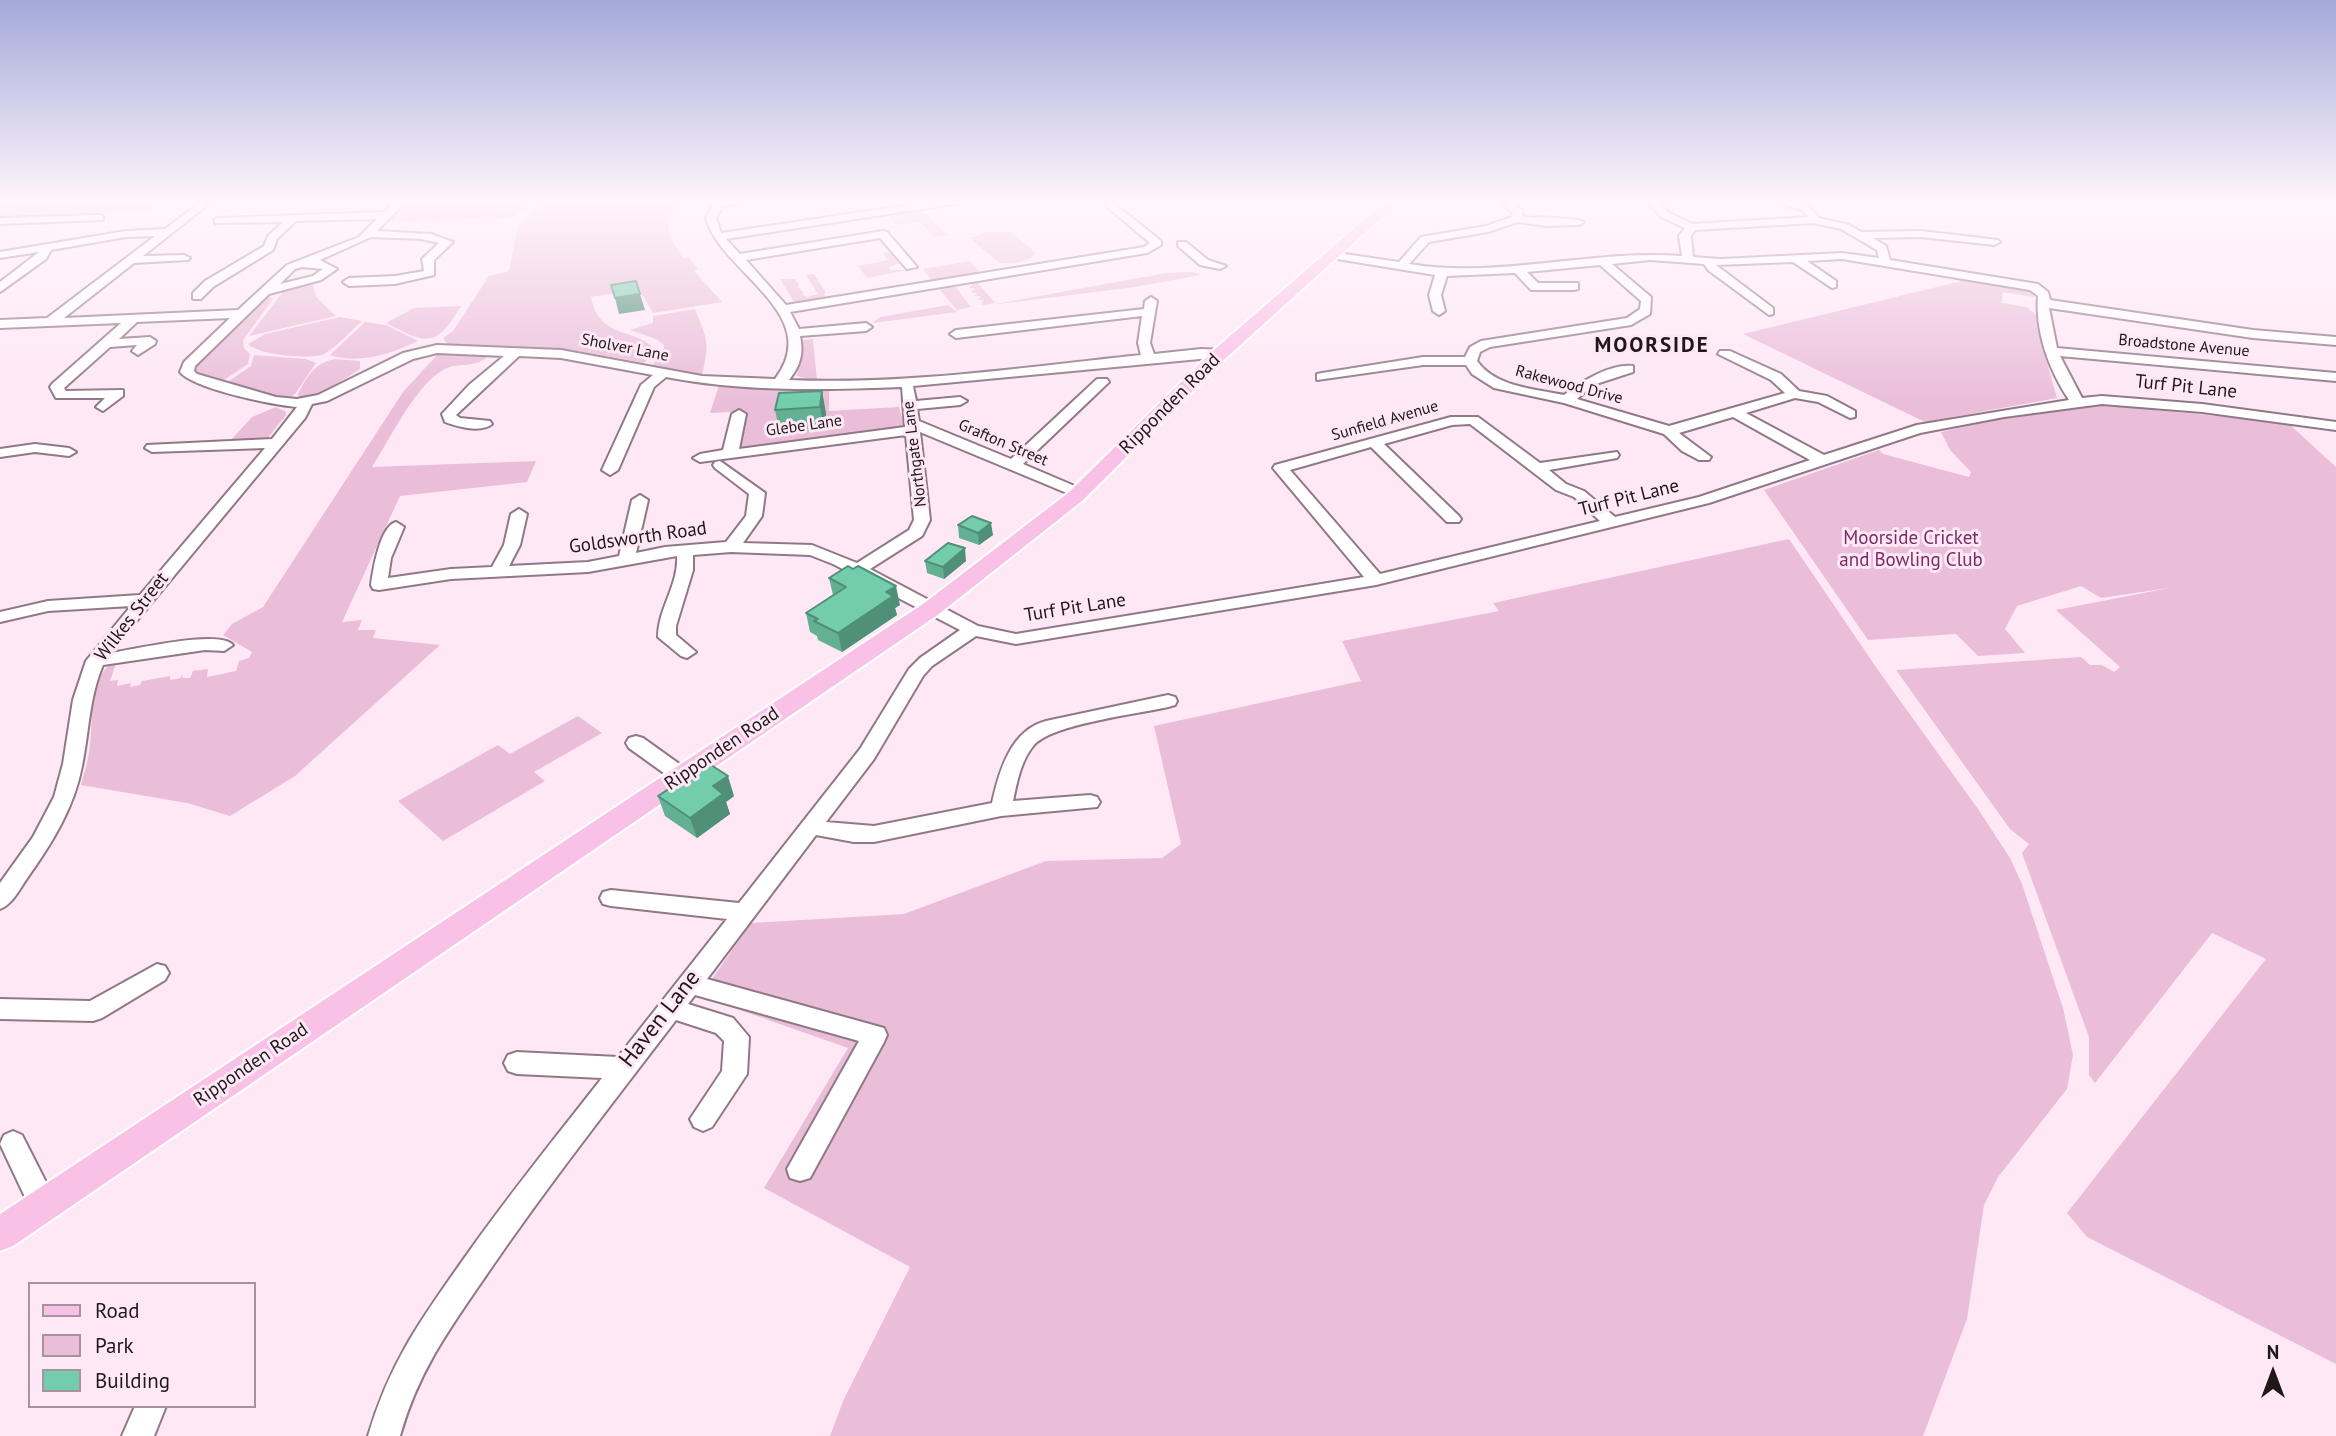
<!DOCTYPE html>
<style>
body{margin:0}
#map{position:relative;width:2336px;height:1436px;overflow:hidden;background:#fee8f6;font-family:"PT Sans",sans-serif}
canvas{display:block}
.legend{position:absolute;left:28px;top:1282px;width:228px;height:126px;box-sizing:border-box;background:#fee8f6;border:2px solid #a5949f;margin:0;padding:9px 12px;list-style:none;font-size:21px;color:#20171c}
.legend li{display:flex;align-items:center;gap:14px;height:35px}
.legend b{width:35px;border:2px solid #a5949f}
.north{position:absolute;left:2238px;top:1338px;width:70px;height:70px;-webkit-text-stroke:5px #fee8f6;paint-order:stroke;rotate:0deg;font-size:19px;font-weight:700;line-height:28px;text-align:center;color:#20171c}
.north::after{content:'';display:block;margin:auto;width:24px;height:32px;background:#20171c;clip-path:polygon(50% 0,100% 100%,50% 72%,0 100%)}
</style>
<div id="map">
<canvas width="2336" height="1436"></canvas>
<ul class="legend">
<li><b style="height:9px;background:#f9c1e6"></b>Road</li>
<li><b style="height:19px;background:#eabed9"></b>Park</li>
<li><b style="height:19px;background:#73cdac"></b>Building</li>
</ul>
<div class="north">N</div>
</div>
<script>
const context = document.querySelector('canvas').getContext('2d');
context.lineJoin = 'round';
function fillPath(path, color) { context.fillStyle = color; context.fill(path, 'evenodd'); }
function trace(path, color, width, dash) { context.strokeStyle = color; context.lineWidth = width; context.lineCap = dash ? 'butt' : 'round'; context.setLineDash(dash || []); context.stroke(path); }
function drawText(font, color, halo, rows, align = 'center') {
  context.font = font + ' "PT Sans",sans-serif'; context.lineWidth = 6; context.setLineDash([]); context.textBaseline = 'middle'; context.strokeStyle = halo; context.fillStyle = color; for (const [text, x, y, turn = 0] of rows) {
    context.save(); context.translate(x, y); context.rotate((+turn || 0) * Math.PI / 180); context.textAlign = isNaN(turn) ? turn : align; if (halo) context.strokeText(text, 0, 0); context.fillText(text, 0, 0); context.restore();
  }
}
fillPath(new Path2D(`
 M0 200H162L148 211 0 218Z
 M409 200H532L514 217 387 222Z
 M548 200H680C661 224 667 234 683 258L688 257 698 269 694 271 722 302 653 313 644 297 632 290 591 297C599 339 633 327 655 349L644 363 578 351 448 345 443 338 453 331 489 276 509 271 518 224Z
 M924 211 947 235 934 237 920 222 897 225 889 216Z
 M987 232H1011L1036 253C1028 264 1011 263 999 263L970 238Z
 M891 251 900 263 888 267 891 270H908L867 278 858 266 888 260 883 253Z
 M970 261 980 273 932 281 923 269Z
 M1193 272 1201 275 1135 287 990 305 1166 273Z
 M814 274 826 293 824 294 826 297 794 302 780 279H795L799 285 797 286 804 293 802 294 807 297 818 294 806 275Z
 M1970 279 2025 288 2033 293 2034 297 2003 292 2001 303 2027 307 2036 315 2037 328 2057 398 1925 422 1743 334Z
 M972 282 978 283 995 303 983 305 981 302 984 301 977 299 981 297 974 295 978 293H973L971 291 975 289 968 287 972 286 971 284 955 286 971 307 957 310 940 290 952 287H937Z
 M308 283H312L317 298 336 316 249 336 283 292Z
 M270 297 273 299 243 340 244 348 250 354 248 364 221 382 203 376 196 370 198 362 263 298Z
 M948 305 957 312 872 323 880 317Z
 M461 306C436 349 426 344 386 323L414 308Z
 M695 309C707 340 710 341 702 375L652 366 663 352 664 345 656 339 630 330 653 323V316Z
 M340 317 362 321C350 331 337 347 324 354 311 360 258 355 248 344L265 334Z
 M365 322 386 325 418 341C393 353 358 365 330 355Z
 M813 339 817 381 797 376 802 340Z
 M438 354 489 356C472 370 459 361 443 370 415 386 390 439 372 467L536 461 527 482 400 496 342 622 362 620 358 630H376L373 638 440 645 295 776 230 816 187 803 81 785C84 774 87 764 89 753 94 731 87 669 116 663L110 681 118 680 117 686 131 683 130 687 140 685 142 681 170 676V680L181 678 182 674 183 678H190L193 671 208 669 207 677 236 671 239 661 249 658 252 652 223 635 232 624 263 607 403 392Z
 M254 355 306 359 316 363 295 394 287 399 226 383 251 366Z
 M335 359 360 361V369L324 392 299 398 298 394C307 377 315 362 335 359Z
 M719 385 829 390V411L899 407 905 428 736 450 747 411 710 413Z
 M2103 405 2288 423 2336 467V1364L2087 1237 2067 1213 2266 959 2212 933 2095 1083 2089 1075V1037L2022 853 2029 844 2010 829 1896 670 2081 657 2090 665H2102L2114 672 2120 667 2056 610 2169 588 2101 598 2081 586 2017 606 2005 629 2025 653 1978 656 1956 634 1868 640 1764 490 1879 450 1883 454 1969 477 1971 472 1950 450 1941 432 1997 419Z
 M276 407 286 412V415L267 439 230 441 252 417Z
 M1789 539 1878 670 1978 809 2010 858 2022 884 2063 1008 2073 1055 2067 1089 1998 1177 1984 1205 1967 1319 1923 1436H830L844 1399 910 1267 764 1188 848 1048 700 996 751 923 904 914 1046 861 1162 858 1181 844 1154 726 1361 681 1342 641 1499 611 1493 603Z
 M578 716 602 733 534 772 545 781 443 841 398 801 498 745 510 754Z`), '#eabed9');
const minor = new Path2D(`
 M203 200H214L143 256 184 255 190 258 188 260 134 263 64 318 238 310 287 265 359 237 377 219 296 221 277 239 273 250 213 287 201 299H193V293L205 281 264 246 268 236 283 222 215 223V219L219 218 384 212 396 200H407L377 231 431 234 453 242 434 260V275L395 284 349 286 343 282 349 278 395 276 424 271 422 259 439 243 421 239 371 237 320 260 337 269 321 280 269 294 195 366 194 371 197 374 276 397 297 399 318 395 403 353 437 345 561 350 702 376 775 379C826 314 719 271 706 218L716 200H754L723 206 716 218 721 233 942 200H965L960 203 726 239 740 254 883 231 887 232 917 267 907 269 880 238 746 260 786 305 1144 247 1150 243 1099 200H1110L1161 241V245L1147 253 790 312 799 329 866 323 872 327 866 331 800 336C804 354 800 366 789 380 906 385 1025 367 1141 355L1138 343 1142 316 956 338 950 334 956 330 1144 309 1145 301 1151 297 1157 301 1150 343 1154 354 1201 349 1226 350V356L1221 357 913 386 916 401 960 397 967 401 960 405 917 409 919 421 1011 459 1097 379H1107L1109 382 1023 464 1084 490 1087 493 1084 496H1074L920 432 930 520 922 536 870 569 978 626 1016 634 1364 577 1273 468 1275 465 1451 417H1478L1540 463 1617 452 1619 455 1617 458 1549 470 1566 484 1584 491 1615 517 1699 497 1810 460 1733 417 1679 433 1711 457 1709 460H1699L1682 451 1664 434 1564 403 1494 388 1472 374 1466 365H1423L1317 380V374L1322 373 1423 357H1465L1470 347 1481 341 1627 318 1640 309 1641 301 1600 265 1527 272 1538 283H1578V289L1574 290H1531L1515 273 1447 276 1441 295 1445 311 1439 315 1433 311 1429 295 1435 275 1331 258 1325 255 1331 252 1399 262 1421 237 1486 226 1512 217 1513 213 1504 206 1507 200H1517L1515 205 1522 210 1523 217C1536 218 1577 217 1584 222L1579 225 1546 226 1518 222 1488 232 1429 242 1409 264C1500 279 1591 249 1682 256L1679 236 1685 228 1661 217 1646 200H1656L1669 213 1693 224 1809 217 1801 210 1772 200H1787L1809 206 1819 218 1849 225 1861 232 1921 231 1998 240 2000 242 1994 245 1921 237 1873 238 1886 246 1890 260 2038 284 2048 292 2050 300 2253 330 2336 337V345L2253 338 2049 308 2057 348 2336 373V381L2060 356 2082 398 2102 396 2202 404 2336 422V430L2202 412 2102 404 2004 417 1920 433 1709 503 1376 585 1016 644 976 636 932 666 923 676 874 759 826 822 874 826 992 803C999 771 1011 730 1046 721L1168 695 1175 697 1177 701 1175 705 1168 707C1138 714 1052 724 1034 745 1021 760 1017 782 1013 801L1090 795 1097 797 1100 802 1097 807 1001 816 874 842H854L816 835 707 979 884 1028 887 1035 884 1042 810 1178 800 1181 790 1178 787 1169 859 1041 695 995 688 1004 733 1018 749 1037 747 1074 712 1127 703 1131 694 1127 690 1119 722 1071 724 1041 716 1033 676 1020C611 1105 545 1189 485 1277 448 1331 418 1372 400 1436H368C390 1362 420 1321 463 1260 507 1197 555 1138 602 1078L517 1074 508 1071 504 1063 508 1055 517 1052 618 1057 727 919 611 906 603 904 600 898 603 892 611 890 739 903 860 749 909 669 920 658 960 630 833 564 810 555 731 552 693 555V570L676 626V635L696 652 687 658 681 656 658 637C658 609 679 584 677 556L588 572 451 579 379 590 373 589 371 585C373 570 380 526 396 522L404 527 391 558 388 578 451 569 492 567 504 545 511 514 519 509 527 514 520 545 509 566 588 562 619 556 632 500 640 495 648 500 636 553 665 547 726 542 746 516 749 494 715 468 713 465 715 462 720 461 765 493 762 516 743 543 812 545 857 563 909 530 914 520 906 435 700 462 693 458 700 454 723 450 732 414 739 410 746 414 739 449 905 427 902 387C824 390 743 392 666 377L654 387 618 470 610 475 602 470 641 385 653 375 561 358 519 356 456 415 460 418 490 421 492 424C481 433 458 427 445 422L442 414 469 385 504 356 437 353 413 359 327 401 312 404 305 418 110 653C133 650 219 629 233 645L224 651 205 650 103 665C89 697 89 733 82 766 74 808 52 843 28 877 20 888 13 904 0 909V883L33 837 54 797 63 764 73 700 86 661 131 606 48 611 0 622V612L48 601 140 595 265 448 152 452 145 448 147 445 272 439 297 407C273 405 194 389 180 372L184 362 230 318 137 322 119 339 150 337 156 341 155 344 138 355 132 351 137 345 110 347 64 388 66 391 123 390V396L103 411 96 407 105 398H56L50 387 52 384 121 323 0 328V320L47 318 155 236 126 237 51 250 46 259 0 292V282L39 252 0 258V252L126 231 165 229ZM1814 223 1841 229 1877 250 1879 258 1842 253 1721 259 1693 257 1691 236 1695 230ZM1842 259 2030 290 2038 296C2035 332 2049 370 2069 400L1917 425 1824 455 1746 413 1795 398 1818 402 1850 418 1855 417V411L1827 396 1799 391 1781 374 1730 351H1720L1718 354 1771 380 1785 393 1669 426 1577 399 1593 385 1633 372V366C1611 363 1580 382 1564 395 1535 389 1495 387 1477 361L1480 352 1490 347 1631 325 1650 314 1651 297 1612 264 1650 260 1704 264 1708 270 1769 315 1773 314V308L1716 265 1793 262 1832 288 1836 287V281L1807 261ZM302 267 323 269 313 276 280 284 295 269ZM1470 424 1556 490 1574 497 1600 521 1380 574 1290 470 1371 447 1447 522H1459L1461 519 1459 516 1384 444 1452 425Z
 M99 215 103 216V220L0 224V218Z
 M1178 242H1186L1208 260 1226 266 1220 269 1200 265 1178 246Z
 M35 444 69 448 76 452 69 456 35 452 0 457V449Z
 M636 736 643 738 689 771 692 776 689 781H675L629 748 626 743 629 738Z
 M157 964 165 966 169 973 165 980 102 1018 93 1021 0 1019V999L90 1001Z
 M13 1131 22 1135 53 1196 57 1205 53 1214 43 1218 33 1214 0 1144 4 1135Z
 M135 1406H166L154 1436H122Z`);
const major = new Path2D(`
 M1387 200H1401L1227 357 1082 501 939 614 13 1246 0 1251V1214L923 604 1068 493 1215 349Z`);
trace(minor, '#917887', 4);
trace(major, '#fff', 4);
fillPath(minor, '#fff');
fillPath(major, '#f9c1e6');
fillPath(new Path2D(`
 M822 391 826 414 824 430 780 433 775 410Z
 M958 525 993 535 979 545 959 538Z
 M925 561H966L944 579 927 573Z
 M829 578 900 605 895 608 897 615 842 652 818 640 817 636 810 632 806 613 833 595Z
 M658 796H734L726 802 730 814 697 838 665 816Z`), '#63b094');
fillPath(new Path2D(`
 M640 294 645 310 619 314 615 298Z
 M822 391 826 414 824 430 820 407Z
 M991 523 993 535 979 545 978 533Z
 M965 548 966 561 944 579 943 567Z
 M896 586 900 605 895 608 897 615 842 652 838 633 886 592Z
 M728 776 734 796 726 802 730 814 697 838 690 818 713 786Z`), '#509078');
const building = new Path2D(`
 M636 281 640 294 615 298 611 285Z
 M822 391 820 407 775 410 779 393Z
 M972 516 991 523 978 533 958 525Z
 M948 543 965 548 943 567 925 561Z
 M848 566 853 569 858 566 896 586 886 592 893 596 838 633 814 621 818 619 806 613 846 587 829 578Z
 M708 763 728 776 713 786 723 794 690 818 658 796Z`);
fillPath(building, '#73cdac');
trace(building, '#509078', 2);
const sky = context.createLinearGradient(0, 0, 0, 401);
sky.addColorStop(0, '#a2a8d9');
sky.addColorStop(0.5, '#fff5fb');
sky.addColorStop(1, '#fff5fb00');
context.fillStyle = sky;
context.fillRect(0, 0, 2336, 401);
drawText('16px', '#20171c', '#fee8f6', [
 ["Broadstone Avenue",2184,346,5],
 ["Sholver Lane",625,348,11],
 ["Rakewood Drive",1569,385,15],
 ["Sunfield Avenue",1385,421,-16],
 ["Glebe Lane",804,426,-8],
 ["Grafton Street",1003,443,23],
 ["Northgate Lane",915,454,-97]
]);
drawText('19px', '#20171c', '#fee8f6', [
 ["Turf Pit Lane",2186,387,6],
 ["Ripponden Road",1170,404,-45],
 ["Turf Pit Lane",1629,498,-14],
 ["Goldsworth Road",638,538,-8],
 ["Turf Pit Lane",1075,608,-9],
 ["Wilkes Street",132,617,-52],
 ["Ripponden Road",722,749,-34],
 ["Ripponden Road",251,1065,-34]
]);
drawText('19px', '#7b2b64', '#fee8f6', [
 ["Moorside Cricket",1911,539],
 ["and Bowling Club",1911,561]
]);
context.letterSpacing = '2px';
drawText('bold 21px', '#20171c', '#fee8f6', [
 ["MOORSIDE",1652,346]
]);
context.letterSpacing = '0px';
drawText('23px', '#20171c', '#fee8f6', [
 ["Haven Lane",660,1019,-52]
]);
</script>
